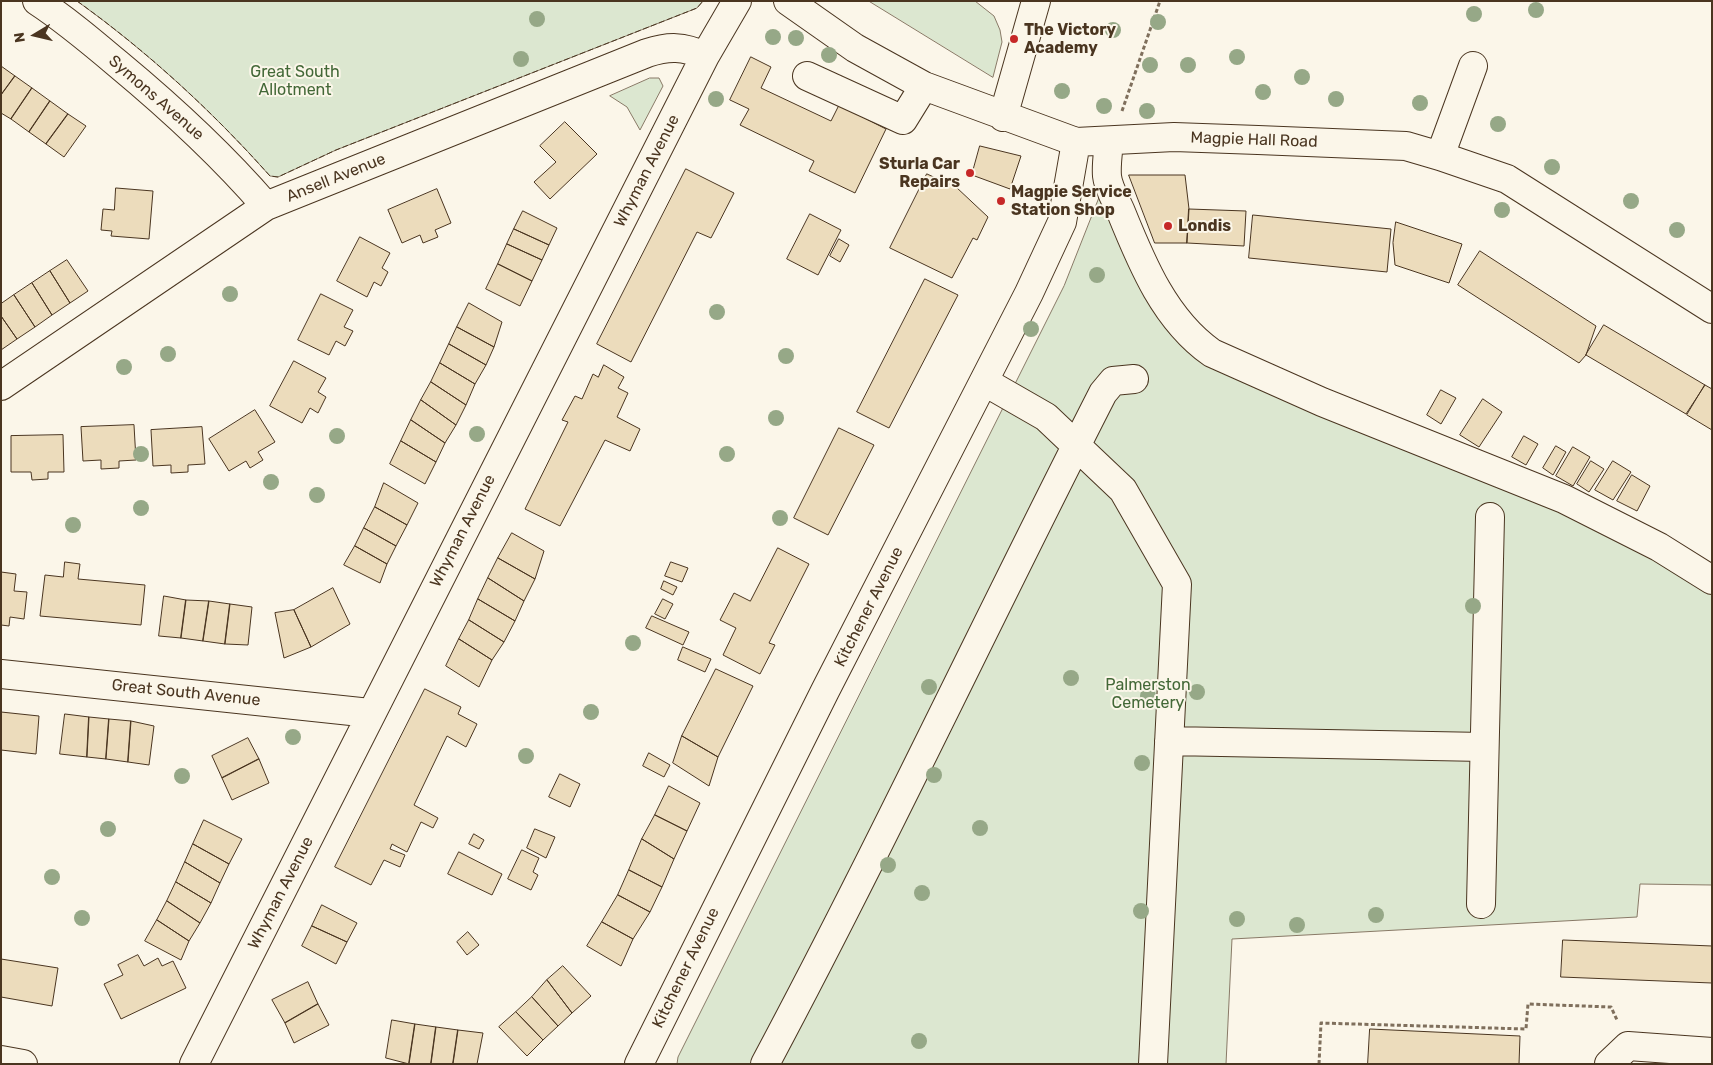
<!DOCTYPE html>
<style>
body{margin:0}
#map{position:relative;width:1713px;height:1065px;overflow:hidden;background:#fbf6e9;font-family:Rubik,sans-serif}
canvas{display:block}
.frame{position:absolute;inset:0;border:2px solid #4a3520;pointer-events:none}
.north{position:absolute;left:10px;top:10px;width:50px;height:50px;-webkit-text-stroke:4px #fbf6e9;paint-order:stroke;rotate:261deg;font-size:14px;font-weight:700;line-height:20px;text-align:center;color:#4a3520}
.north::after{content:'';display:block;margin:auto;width:18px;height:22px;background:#4a3520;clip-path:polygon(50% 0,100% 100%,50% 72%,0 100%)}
</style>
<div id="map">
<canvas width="1713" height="1065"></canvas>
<div class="frame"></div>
<div class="north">N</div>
</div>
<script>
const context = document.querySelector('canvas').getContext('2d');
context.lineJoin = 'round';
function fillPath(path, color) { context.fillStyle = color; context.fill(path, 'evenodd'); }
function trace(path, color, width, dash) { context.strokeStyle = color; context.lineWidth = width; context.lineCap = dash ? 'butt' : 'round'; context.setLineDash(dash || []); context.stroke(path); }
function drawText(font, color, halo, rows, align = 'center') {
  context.font = font + ' Rubik,sans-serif'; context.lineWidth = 4; context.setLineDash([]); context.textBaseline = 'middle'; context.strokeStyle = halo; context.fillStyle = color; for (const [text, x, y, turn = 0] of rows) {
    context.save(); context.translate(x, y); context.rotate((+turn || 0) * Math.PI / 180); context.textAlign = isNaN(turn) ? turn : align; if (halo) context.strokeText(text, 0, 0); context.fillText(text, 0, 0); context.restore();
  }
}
const green = new Path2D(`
 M77 1H703L697 8 336 150 278 177 270 176C212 111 148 52 77 1Z
 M869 1H975L994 16 1000 30 1002 42 993 77Z
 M650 78H659L663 86 640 130 627 107 610 96Z
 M1107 178 1182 327 1712 580V885L1640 884 1637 917 1232 939 1226 1064H677L678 1057 1064 286Z`);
fillPath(green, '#dce7d0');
trace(green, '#887966', 1);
const building = new Path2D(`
 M751 57 771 67 761 88 831 121 839 105 886 129 855 193 809 171 814 161 740 125 749 109 730 100Z
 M1 66 15 76 1 95Z
 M15 76 32 88 11 119 1 113V95Z
 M32 88 50 101 29 132 11 119Z
 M50 101 68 114 46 144 29 132Z
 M68 114 86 126 64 157 46 144Z
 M565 122 597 154 550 199 534 182 556 162 540 146Z
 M980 146 1021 156 1010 189 972 175Z
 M686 169 734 193 711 238 697 232 631 362 597 344Z
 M927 174 956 187 988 217 977 240 973 238 952 278 890 248Z
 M1129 175H1185L1189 209 1187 243H1155Z
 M116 188 153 191 149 239 111 236 112 231 101 230 103 209 114 210Z
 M437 189 451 223 435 230 438 237 423 243 420 235 402 243 388 210Z
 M1189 209 1246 211 1244 246 1187 243Z
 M523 211 557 228 549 245 514 229Z
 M810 214 841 230 818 275 787 259Z
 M1253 215 1391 229 1387 272 1249 258Z
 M1396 222 1462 244 1449 283 1395 265 1393 243Z
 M514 229 549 245 542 260 507 244Z
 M360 237 390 253 382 268 388 272 381 286 374 282 367 297 337 281Z
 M839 239 849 245 840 262 830 256Z
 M507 244 542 260 532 281 498 264Z
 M1480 251 1596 326 1586 355 1579 363 1458 285Z
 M67 260 88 291 70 303 50 271Z
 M498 264 532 281 520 306 486 289Z
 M50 271 70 303 52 315 32 283Z
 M925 279 958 295 889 428 857 412Z
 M32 283 52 315 35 327 14 295Z
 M321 294 353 310 344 327 353 331 345 346 336 341 329 355 298 340Z
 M14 295 35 327 17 339 1 316V304Z
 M469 303 502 322 494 347 457 327Z
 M1 316 17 339 1 350Z
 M1604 325 1705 385 1686 414 1586 355Z
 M457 327 494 347 486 365 449 344Z
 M449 344 486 365 475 384 440 363Z
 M294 361 326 378 318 392 326 397 318 413 310 408 302 423 270 406Z
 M440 363 475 384 466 405 431 382Z
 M604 365 624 377 618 388 628 393 617 417 640 429 630 451 605 440 560 526 525 509 568 422 562 420 575 396 582 399 593 374 598 377Z
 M431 382 466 405 456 425 421 400Z
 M1705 385 1712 389V430L1687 415Z
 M1441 390 1456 398 1441 424 1427 415Z
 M1483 399 1502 412 1479 447 1460 435Z
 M421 400 456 425 445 443 411 420Z
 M255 410 275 442 258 452 263 460 250 468 246 461 229 471 209 439Z
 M411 420 445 443 436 462 401 441Z
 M134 425 136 460 119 461V468L101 469V460L83 461 81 427Z
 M202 427 205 464 188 465V472L171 473V465L153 466 151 430Z
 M839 428 874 445 828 535 794 518Z
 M63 435 64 472H48V479L32 480 31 472H11V436Z
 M1524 436 1538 444 1526 465 1512 457Z
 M401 441 436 462 425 484 390 464Z
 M1556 446 1566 452 1553 475 1543 468Z
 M1573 447 1590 457 1573 486 1556 476Z
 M1591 461 1604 469 1589 492 1577 484Z
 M1613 461 1631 472 1613 500 1595 490Z
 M1632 475 1650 486 1637 511 1617 501Z
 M384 483 418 503 407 525 375 507Z
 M375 507 407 525 396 546 364 528Z
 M364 528 396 546 387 564 355 546Z
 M512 533 544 551 535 579 498 558Z
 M355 546 387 564 380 583 344 565Z
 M778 548 809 564 769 643 775 645 760 674 723 655 736 628 720 620 734 593 750 601Z
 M498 558 535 579 524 601 488 578Z
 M65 562 80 564 78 579 145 585 141 625 40 616 45 575 63 577Z
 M671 562 688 568 682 582 665 576Z
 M1 572 16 574 14 591 27 592 24 619 10 617 9 626 1 625Z
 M488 578 524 601 515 621 478 599Z
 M664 581 677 587 673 595 661 589Z
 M333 588 350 624 311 647 294 610Z
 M164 596 186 600 181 638 159 636Z
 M478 599 515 621 504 642 469 620Z
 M663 599 673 604 665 619 655 614Z
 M186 600 209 601 203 641 181 638Z
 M209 601 230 604 225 644 203 641Z
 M230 604 252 607 248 645 225 644Z
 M294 610 311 647 284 658 275 613Z
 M652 616 689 632 683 645 646 628Z
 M469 620 504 642 492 660 459 639Z
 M459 639 492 660 479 687 446 666Z
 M683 647 711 659 705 672 678 660Z
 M716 669 753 686 718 757 682 736Z
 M425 689 461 707 458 714 477 724 466 747 447 736 414 805 438 818 433 828 421 822 407 852 392 844 390 849 405 855 400 867 384 860 371 885 335 867Z
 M1 712 39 716 36 754 1 750Z
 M65 714 89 717 87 757 60 754Z
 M89 717 109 719 106 759 87 757Z
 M109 719 131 721 128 762 106 759Z
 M131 721 154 726 149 765 128 762Z
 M682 736 718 757 709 786 673 763Z
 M248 738 259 759 222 778 212 756Z
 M649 753 670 765 664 777 643 766Z
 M259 759 269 783 232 800 222 778Z
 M560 774 580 784 570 807 549 797Z
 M669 786 700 803 687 831 655 815Z
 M655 815 687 831 674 859 642 839Z
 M204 820 242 839 229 864 193 844Z
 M535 829 555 837 546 858 527 848Z
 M474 834 484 840 479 849 469 844Z
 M642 839 674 859 662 887 629 870Z
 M193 844 229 864 220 883 185 862Z
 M522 850 539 858 533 872 538 875 531 890 508 879Z
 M459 852 502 874 492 895 448 874Z
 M185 862 220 883 211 903 176 882Z
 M629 870 662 887 650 912 618 895Z
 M176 882 211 903 200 923 167 901Z
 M618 895 650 912 633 939 602 922Z
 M167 901 200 923 189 941 157 920Z
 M322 905 357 923 347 942 312 926Z
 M157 920 189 941 181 960 145 941Z
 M602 922 633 939 621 966 587 946Z
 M312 926 347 942 336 964 302 946Z
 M468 932 479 945 467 955 457 942Z
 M1563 940 1712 946V983L1561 977Z
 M138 955 144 966 158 958 162 966 173 961 186 988 121 1019 104 984 123 975 118 965Z
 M1 959 58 968 52 1006 1 997Z
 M563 966 591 996 572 1013 547 980Z
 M547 980 572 1013 558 1026 532 997Z
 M308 982 318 1004 285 1023 272 1000Z
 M532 997 558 1026 543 1040 516 1012Z
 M318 1004 329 1025 294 1043 285 1023Z
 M516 1012 543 1040 527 1056 499 1027Z
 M392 1020 415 1024 409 1064 386 1058Z
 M415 1024 436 1027 431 1064H409Z
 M436 1027 458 1030 453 1064H431Z
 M1370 1029 1520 1036 1519 1064H1368Z
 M458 1030 483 1033 477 1064H453Z`);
fillPath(building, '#ecdcbc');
trace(building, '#4a3520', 1);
const minor = new Path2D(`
 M37 1C66 20 92 42 118 64 171 108 221 154 266 206
 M788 1 855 48 924 86 1076 142 1174 137 1258 140 1406 146 1440 156 1507 179 1712 309
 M807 76 903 120 924 86
 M1003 117 1036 1
 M1109 142C1108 153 1106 165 1107 176 1108 188 1117 202 1121 212 1142 264 1165 320 1212 353L1322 402 1564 499 1659 547 1712 580
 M1440 156 1473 66
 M985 382 1046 417 1123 490 1177 584 1153 1064
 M1 386 266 206 647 53C669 46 683 46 705 56
 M1 674 370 713
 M1169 741 1484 747
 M1481 904 1490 517
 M1 1060 23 1064
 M194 1064 705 56 737 1
 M639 1064 825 691 1029 293 1062 222 1076 142
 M765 1064C883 843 989 616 1103 393L1113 381 1134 379
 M1609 1064 1628 1046 1712 1052`);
trace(minor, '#4a3520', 30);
trace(new Path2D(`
 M1122 111 1160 1
 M1319 1064 1321 1023 1526 1029 1528 1004 1611 1007 1617 1020`), '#7f6f5c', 3, [4, 2.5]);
trace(minor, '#fbf6e9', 28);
trace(new Path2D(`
 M77 1C148 52 212 111 270 176L278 177 336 150 697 8 703 1`), '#4a3520', 1, [6, 2.5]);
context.fillStyle = '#96a887';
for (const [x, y] of [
 [1536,10],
 [1474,14],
 [537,19],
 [1158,22],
 [1113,30],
 [773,37],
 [796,38],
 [829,55],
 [1237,57],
 [521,59],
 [1150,65],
 [1188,65],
 [1302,77],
 [1062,91],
 [1263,92],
 [716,99],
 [1336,99],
 [1420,103],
 [1104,106],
 [1147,111],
 [1498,124],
 [1552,167],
 [1631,201],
 [1502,210],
 [1677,230],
 [1097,275],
 [230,294],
 [717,312],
 [1031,329],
 [168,354],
 [786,356],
 [124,367],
 [776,418],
 [477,434],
 [337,436],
 [141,454],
 [727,454],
 [271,482],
 [317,495],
 [141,508],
 [780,518],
 [73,525],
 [1473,606],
 [633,643],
 [1071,678],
 [929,687],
 [1197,692],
 [1148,696],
 [591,712],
 [293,737],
 [526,756],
 [1142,763],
 [934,775],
 [182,776],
 [980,828],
 [108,829],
 [888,865],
 [52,877],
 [922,893],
 [1141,911],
 [1376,915],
 [82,918],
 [1237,919],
 [1297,925],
 [919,1041]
]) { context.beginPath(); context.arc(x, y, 8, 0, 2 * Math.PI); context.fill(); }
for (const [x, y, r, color] of [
 [1014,39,5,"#c62828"],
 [970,173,5,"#c62828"],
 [1001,201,5,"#c62828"],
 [1168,226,5,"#c62828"]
]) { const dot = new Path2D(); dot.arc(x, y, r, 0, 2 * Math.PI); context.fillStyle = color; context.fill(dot); trace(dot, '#fbf6e9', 2); }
drawText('bold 16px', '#4a3520', '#fbf6e9', [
 ["The Victory",1024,30],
 ["Academy",1024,48],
 ["Sturla Car",960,164,"right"],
 ["Repairs",960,182,"right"],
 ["Magpie Service",1011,192],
 ["Station Shop",1011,210],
 ["Londis",1178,226]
], 'left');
drawText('16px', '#436837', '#fbf6e9', [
 ["Great South",295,72],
 ["Allotment",295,90],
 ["Palmerston",1148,685],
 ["Cemetery",1148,703]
]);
drawText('16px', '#4a3520', '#fbf6e9', [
 ["Symons Avenue",156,98,41],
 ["Magpie Hall Road",1254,140,2],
 ["Whyman Avenue",647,171,-63],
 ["Ansell Avenue",336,178,-22],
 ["Whyman Avenue",463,531,-63],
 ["Kitchener Avenue",869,607,-63],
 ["Great South Avenue",186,693,6],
 ["Whyman Avenue",281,893,-63],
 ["Kitchener Avenue",686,968,-64]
]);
</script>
